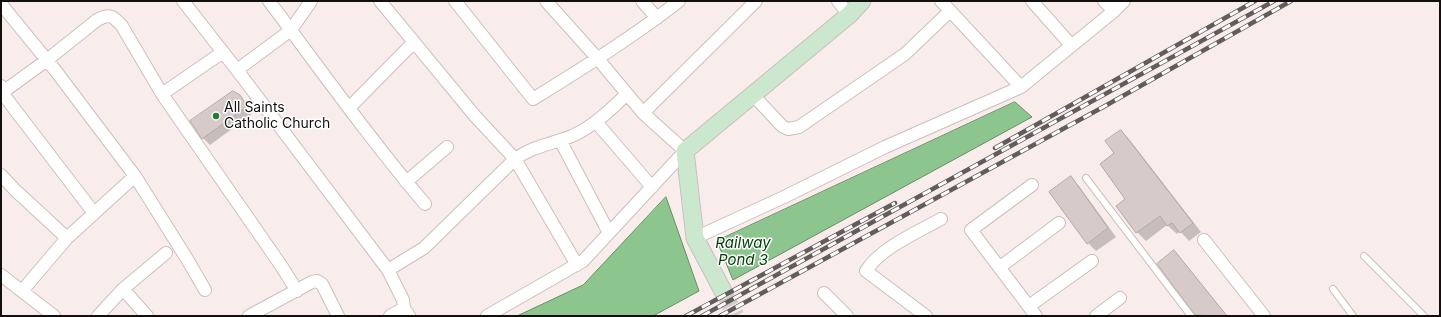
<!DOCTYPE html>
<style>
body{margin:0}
#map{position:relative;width:1441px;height:317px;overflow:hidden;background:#f9edec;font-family:Inter,sans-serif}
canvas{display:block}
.frame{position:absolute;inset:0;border:2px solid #130f0f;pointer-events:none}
</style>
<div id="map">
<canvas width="1441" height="317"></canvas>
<div class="frame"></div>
</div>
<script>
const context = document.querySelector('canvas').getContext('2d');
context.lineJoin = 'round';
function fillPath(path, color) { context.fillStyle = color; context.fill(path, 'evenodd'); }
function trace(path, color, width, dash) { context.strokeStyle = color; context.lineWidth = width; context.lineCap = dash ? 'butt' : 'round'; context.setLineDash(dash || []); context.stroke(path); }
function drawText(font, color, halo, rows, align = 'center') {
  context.font = font + ' Inter,sans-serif'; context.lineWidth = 3; context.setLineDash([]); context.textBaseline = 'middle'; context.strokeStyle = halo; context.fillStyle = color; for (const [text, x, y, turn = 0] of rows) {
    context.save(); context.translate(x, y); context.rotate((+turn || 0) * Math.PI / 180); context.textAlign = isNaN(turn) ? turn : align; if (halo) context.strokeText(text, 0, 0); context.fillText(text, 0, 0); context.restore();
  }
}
const water = new Path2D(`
 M1015 102 1032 117 733 280 717 241Z
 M666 197 699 291 653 316H517L583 285Z`);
fillPath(water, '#8cc58e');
trace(water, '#688e68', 1);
fillPath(new Path2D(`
 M239 96 250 109 251 115 210 145 203 138Z
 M1121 131 1129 139 1201 232 1189 241 1180 231 1177 234 1167 225 1146 241 1137 232 1127 199 1116 153Z
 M1070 178 1079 186 1116 237 1096 251 1088 243Z
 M1174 252 1182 260 1227 316H1197L1158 264Z`), '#0003');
const building = new Path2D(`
 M233 91 240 95 244 101 245 108 202 139 190 121Z
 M1121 130 1193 223 1180 233 1172 223 1167 226 1160 216 1136 233 1116 206 1125 199 1100 164 1114 153 1105 141Z
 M1071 176 1108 228 1087 244 1049 192Z
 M1174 250 1227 316 1195 315 1157 264Z`);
fillPath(building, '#d7cbca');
trace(building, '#b4a8a7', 1);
trace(new Path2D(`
 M723 291 736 316`), '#d6cccb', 17, [17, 8]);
const lane = new Path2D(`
 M1086 178 1191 316
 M1364 256 1424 316
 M1333 289 1353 316`);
const street = new Path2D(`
 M183 1 237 70 388 270 403 300 404 308 409 316
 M269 1C320 69 370 139 425 204
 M380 1 475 116 515 159 577 265
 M455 1 533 99C583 68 633 37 679 1
 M642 1 657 18
 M838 1 849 15
 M941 1 1021 87
 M1032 1 1071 45
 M1104 1 1114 11
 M1 4 55 70 135 176 187 259 205 290
 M237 70 291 30 311 1
 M1 86 6 98 94 213
 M3 92 47 60 97 20C110 13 113 16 122 26L162 94 282 267 297 291
 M162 94 223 52
 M753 95 782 126 788 129 799 127 905 54 949 12
 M349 108 414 42
 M643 113 756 1
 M596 122 652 187
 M560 140 609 233
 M1 175 15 190 67 238
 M406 182 447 147
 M1032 185 971 230 1036 316
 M695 238 784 197 885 147 1021 87 1114 11 1124 1
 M1204 240 1264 316
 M1000 267 1059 223
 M388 270 424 248 515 159C533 146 552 144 572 136 594 126 610 110 627 94
 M1 275 54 316
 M123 289 147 316
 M22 291 67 238 135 176
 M824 293 847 316
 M1029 306 1092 261
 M98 316 123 289 166 253
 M249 316 312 282 317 281 322 284 338 316
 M390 316 404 308
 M487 316 583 261 685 151 643 113 598 59 546 1
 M926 316 866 271C880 248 918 232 941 219
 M1096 316 1120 298`);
const secondary = new Path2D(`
 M723 291 695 238 685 151 849 15 862 1`);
trace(lane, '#cbbfbe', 8);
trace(street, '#cbbfbe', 14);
trace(secondary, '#cbbfbe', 19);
trace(lane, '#fff', 6);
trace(street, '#fff', 12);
trace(secondary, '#cbe7ce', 17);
const rail = new Path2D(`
 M995 148 1255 1
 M686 316 895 203
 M702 316 1274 1
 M720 316 1105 106 1291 1`);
trace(rail, '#635c5c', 4.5);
trace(rail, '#fff', 3, [9]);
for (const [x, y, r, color] of [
 [216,116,4,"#248031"]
]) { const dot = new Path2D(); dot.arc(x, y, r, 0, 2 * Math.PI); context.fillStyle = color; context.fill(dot); trace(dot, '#fff', 1.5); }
drawText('14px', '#130f0f', '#fff', [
 ["All Saints",224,108],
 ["Catholic Church",224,124]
], 'left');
drawText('italic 15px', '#003f0a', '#fff', [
 ["Railway",743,243],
 ["Pond 3",743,260]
]);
</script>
